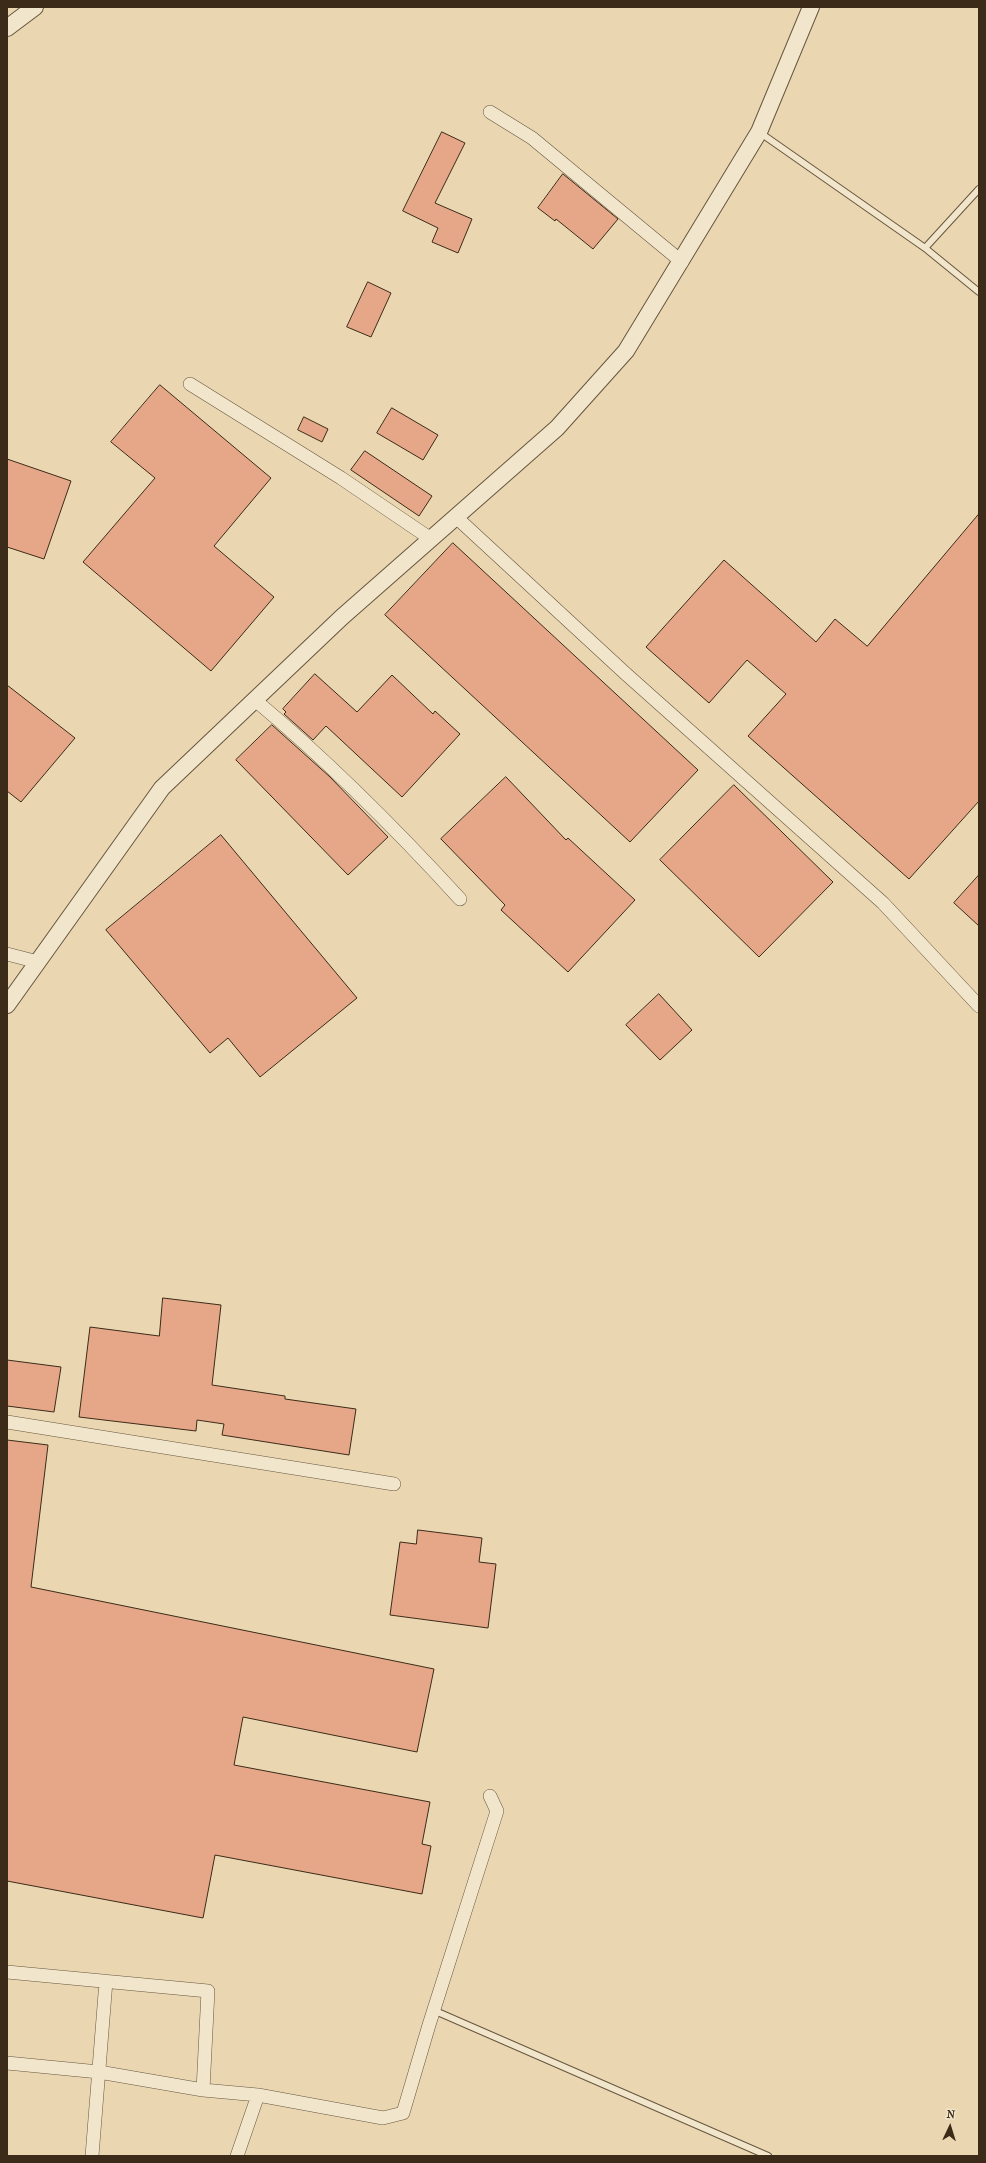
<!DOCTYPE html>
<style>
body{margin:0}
#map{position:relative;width:986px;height:2163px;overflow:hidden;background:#ead7b1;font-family:"IM FELL French Canon",serif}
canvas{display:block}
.frame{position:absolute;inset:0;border:8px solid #3b2b18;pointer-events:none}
.north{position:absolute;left:930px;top:2107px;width:40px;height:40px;-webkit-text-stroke:3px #f1e5cc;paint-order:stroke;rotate:4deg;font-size:11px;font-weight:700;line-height:16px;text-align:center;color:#3b2b18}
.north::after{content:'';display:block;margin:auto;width:14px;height:18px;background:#3b2b18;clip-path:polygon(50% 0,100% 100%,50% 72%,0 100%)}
</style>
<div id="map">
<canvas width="986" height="2163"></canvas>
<div class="frame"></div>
<div class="north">N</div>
</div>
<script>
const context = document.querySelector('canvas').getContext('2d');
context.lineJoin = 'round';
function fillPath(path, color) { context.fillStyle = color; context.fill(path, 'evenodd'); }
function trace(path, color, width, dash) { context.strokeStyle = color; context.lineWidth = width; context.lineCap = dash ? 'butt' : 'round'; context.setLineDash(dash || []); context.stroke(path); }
const building = new Path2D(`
 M442 132 465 143 435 203 472 219 458 253 432 242 438 228 403 211Z
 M563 174 618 219 593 249 556 219 555 221 538 208Z
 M368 282 391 293 371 337 347 327Z
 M160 385 271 478 214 546 274 597 211 671 83 562 155 478 111 442Z
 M392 408 438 435 423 460 377 433Z
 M304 417 328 429 322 442 298 430Z
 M365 451 432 496 419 516 351 470Z
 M7 459 71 481 44 559 7 547Z
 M979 514V801L909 879 748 736 786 694 747 660 709 703 646 647 724 560 816 642 835 619 867 646Z
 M453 543 698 770 630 842 385 615Z
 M315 674 357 712 392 675 433 714 435 711 460 734 402 797 326 726 313 740 284 714 286 712 283 709Z
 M7 685 75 738 21 802 7 791Z
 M272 725 330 777 388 837 348 875 236 760Z
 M506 777 566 840 568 838 635 900 568 972 501 910 505 905 441 839Z
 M734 785 833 882 759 957 660 860Z
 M221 835 357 998 260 1077 228 1038 210 1053 106 930Z
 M979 875V926L954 903Z
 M659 994 692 1030 660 1060 626 1025Z
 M163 1298 221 1305 212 1385 285 1396V1399L356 1409 349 1455 222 1435 224 1424 197 1420 196 1431 79 1417 90 1327 159 1336Z
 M7 1360 61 1367 54 1412 7 1406Z
 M7 1440 48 1445 31 1587 434 1669 417 1752 243 1717 234 1765 430 1802 422 1844 431 1846 422 1894 215 1855 203 1918 7 1881Z
 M418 1530 482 1538 479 1562 496 1564 488 1628 390 1615 400 1542 416 1544Z`);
fillPath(building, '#e6a688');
trace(building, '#3b2b18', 1);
const service = new Path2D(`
 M759 132 925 248 979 292
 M925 248 979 189
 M433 2010 768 2156`);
const minor = new Path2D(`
 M490 112 532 138 682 262
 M190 384 341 478 431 539
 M456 517 626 674 883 903 979 1006
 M255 700C328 761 396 829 460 899
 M7 954 38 962
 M7 1422 394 1484
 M7 1972 208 1991 203 2090 258 2095
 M7 2063 99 2072 203 2090
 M92 2156 106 1981
 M237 2156 258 2095 383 2118 403 2113 429 2025 497 1811 490 1796`);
const tertiary = new Path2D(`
 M7 28 35 7
 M7 1005 162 788 342 617 557 428 626 351 759 132 811 7`);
trace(service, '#67563e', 8);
trace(minor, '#67563e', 14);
trace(tertiary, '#67563e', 18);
trace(service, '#f1e5cc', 6);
trace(minor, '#f1e5cc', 13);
trace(tertiary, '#f1e5cc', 16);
</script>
